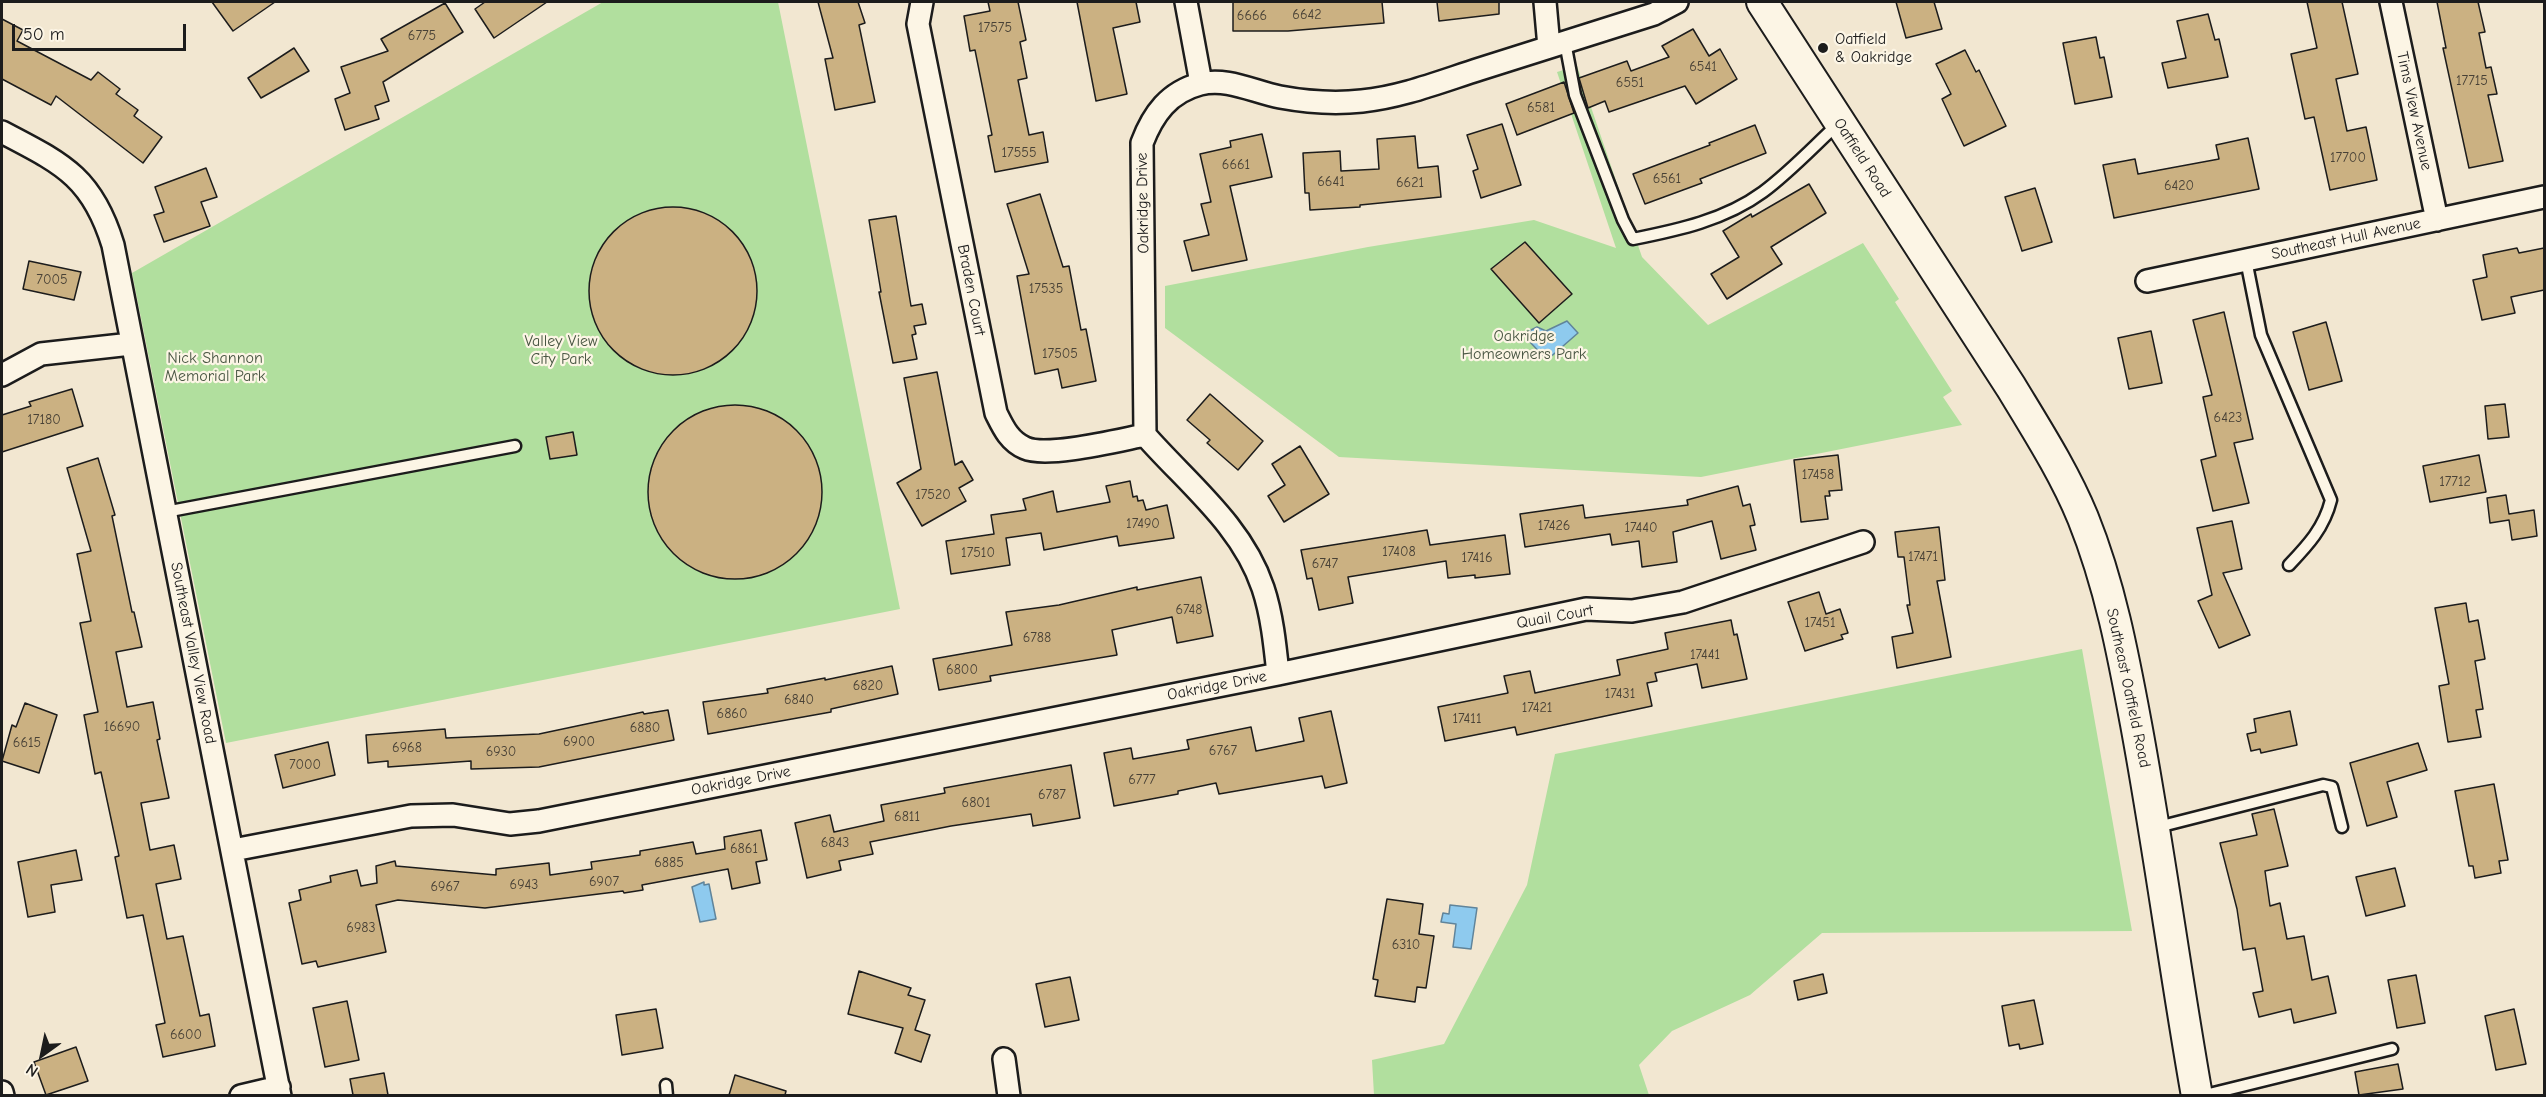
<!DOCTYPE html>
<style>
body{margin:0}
#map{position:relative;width:2546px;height:1097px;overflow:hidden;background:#f2e7d1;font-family:"Comic Neue",sans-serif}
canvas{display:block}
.frame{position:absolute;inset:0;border:3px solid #1c1c1c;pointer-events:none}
.north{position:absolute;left:12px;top:1025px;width:60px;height:60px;-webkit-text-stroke:4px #fcf5e5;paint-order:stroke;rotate:213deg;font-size:16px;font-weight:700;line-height:24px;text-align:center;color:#1c1c1c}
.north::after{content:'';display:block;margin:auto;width:21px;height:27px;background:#1c1c1c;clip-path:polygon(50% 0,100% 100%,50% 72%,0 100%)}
.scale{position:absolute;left:12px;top:24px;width:174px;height:27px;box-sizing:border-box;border:3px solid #1c1c1c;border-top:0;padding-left:8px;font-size:18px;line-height:21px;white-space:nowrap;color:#1c1c1c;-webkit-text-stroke:4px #fcf5e5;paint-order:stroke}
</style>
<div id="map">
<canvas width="2546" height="1097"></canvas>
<div class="frame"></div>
<div class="north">N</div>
<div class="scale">50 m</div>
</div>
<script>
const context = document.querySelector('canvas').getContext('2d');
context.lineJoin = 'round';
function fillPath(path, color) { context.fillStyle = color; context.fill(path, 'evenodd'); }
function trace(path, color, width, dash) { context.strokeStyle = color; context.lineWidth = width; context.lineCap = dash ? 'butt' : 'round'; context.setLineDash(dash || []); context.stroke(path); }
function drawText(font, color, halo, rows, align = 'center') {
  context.font = font + ' "Comic Neue",sans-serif'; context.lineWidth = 4.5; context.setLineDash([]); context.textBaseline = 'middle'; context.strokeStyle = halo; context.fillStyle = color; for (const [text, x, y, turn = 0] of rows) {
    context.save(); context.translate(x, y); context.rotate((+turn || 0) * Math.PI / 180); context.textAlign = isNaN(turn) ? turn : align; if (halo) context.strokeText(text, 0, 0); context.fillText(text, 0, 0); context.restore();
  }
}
fillPath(new Path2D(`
 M603 2H778L900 609 226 743 132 273Z
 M1577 66 1642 257 1708 325 1863 243 1899 299 1895 302 1952 391 1943 397 1962 425 1701 477 1339 457 1165 328V286L1368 247 1534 220 1616 248 1557 72Z
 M2082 649 2132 931 1822 933 1750 995 1672 1031 1639 1065 1649 1095H1374L1372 1060 1444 1044 1527 885 1555 754Z`), '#b1df9e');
const water = new Path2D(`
 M1567 321 1578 333 1547 360 1529 341V331L1537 327 1546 331Z
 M704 882V885L709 884 716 919 700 922 692 887Z
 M1450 905 1477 908 1471 949 1453 947 1456 924 1441 922 1443 913 1449 914Z`);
fillPath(water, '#8ecaee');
trace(water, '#60849a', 1.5);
const building = new Path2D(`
 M212 2H275L233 31Z
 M485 2H547L494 38 475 9Z
 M818 2H858L865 23 859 25 875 102 835 110 825 59 833 58Z
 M988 2H1018L1026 40 1020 42 1027 78 1018 80 1029 135 1043 132 1048 162 995 172 988 136 992 135 975 50 970 51 964 16 990 11Z
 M1077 2H1136L1140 22 1113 28 1127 94 1096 101Z
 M1233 2H1382L1384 23 1288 31H1233Z
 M1437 2H1499V14L1439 21Z
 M1896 2H1934L1942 29 1906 38Z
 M2307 2H2342L2358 74 2336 79 2347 131 2366 127 2377 180 2330 190 2314 117 2305 119 2291 54 2317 48Z
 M2437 2H2478L2485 32 2479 33 2486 68 2491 67 2497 94 2488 95 2503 161 2469 168 2443 48H2446Z
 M445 3 463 32 383 82 389 101 375 106 379 119 345 130 335 99 350 93 341 67 388 51 381 39Z
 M2208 14 2215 40 2219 39 2228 77 2168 88 2162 63 2186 58 2177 21Z
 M2 19 23 30 17 41 91 80 98 72 120 89 116 94 138 110 134 116 162 137 143 163 56 96 51 105 2 79Z
 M1693 29 1709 56 1720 49 1737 79 1696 104 1685 86 1609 112 1605 101 1588 108 1579 78 1627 61 1631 71 1669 57 1662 46Z
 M2096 37 2100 58 2104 57 2112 97 2075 104 2063 43Z
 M294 48 309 71 261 98 248 78Z
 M1965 50 1976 72 1979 70 2006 126 1964 146 1942 99 1951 94 1936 64Z
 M1564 82 1574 113 1517 135 1506 104Z
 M1502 124 1521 185 1481 198 1473 171 1478 169 1467 135Z
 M1755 125 1766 153 1700 179 1702 183 1645 204 1633 174 1710 145 1709 143Z
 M1262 134 1272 177 1230 186 1247 260 1192 271 1184 241 1209 235 1201 204 1211 202 1200 154 1231 147 1230 141Z
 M1415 136 1418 168 1438 166 1441 197 1360 205V207L1310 210 1309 193H1305L1303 153 1340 151 1341 171 1379 169 1377 139Z
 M2248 138 2259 189 2114 218 2103 165 2135 159 2138 174 2219 159 2216 145Z
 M206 168 217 197 201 202 210 226 164 242 154 215 164 212 155 187Z
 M1809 184 1826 213 1771 247 1782 264 1727 299 1711 274 1739 257 1723 231 1751 214 1752 217Z
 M2035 188 2052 242 2022 251 2005 197Z
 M1040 194 1063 267 1069 266 1081 330 1086 329 1096 381 1062 388 1058 369 1035 374 1017 276 1029 274 1007 204Z
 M589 291a84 84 0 1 1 168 0a84 84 0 1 1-168 0Z
 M896 216 911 306 922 304 926 324 914 326 916 334 912 335 917 359 893 363 879 292H881L869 220Z
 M1525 242 1572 294 1539 323 1491 269Z
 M2517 248 2519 253 2544 248V290L2511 297 2515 313 2482 320 2473 280 2487 277 2483 255Z
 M29 261 81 272 74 300 23 289Z
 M2224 312 2253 439 2234 443 2249 503 2213 511 2201 460 2216 456 2203 397 2212 395 2193 320Z
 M2326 322 2342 381 2309 390 2293 332Z
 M2151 331 2162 383 2129 389 2118 338Z
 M937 372 955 465 962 461 973 480 959 488 966 501 922 526 897 483 921 469 904 378Z
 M72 389 83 426 2 452V415L31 406 29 402Z
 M1210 394 1263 441 1238 470 1207 443 1210 440 1187 420Z
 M2505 404 2509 437 2488 439 2485 406Z
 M648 492a87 87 0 1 1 174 0a87 87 0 1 1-174 0Z
 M573 432 577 455 550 459 546 437Z
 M1300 446 1329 494 1284 522 1268 496 1285 485 1272 464Z
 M1838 455 1842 490 1829 491 1830 496H1825L1828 519 1801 522 1794 460Z
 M2479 455 2486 492 2430 502 2423 466Z
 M98 458 115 515 112 516 132 612H134L142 647 116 652 127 707 153 702 160 739 157 740 169 798 141 803 150 850 174 845 181 879 156 884 167 939 183 936 200 1016 209 1014 215 1046 163 1057 156 1025 165 1023 143 915 127 918 115 857 119 856 101 772 95 774 84 715 98 712 80 623 91 621 77 554 91 551 67 468Z
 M1130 481 1133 497 1137 496 1138 501 1143 500 1146 510 1167 505 1174 538 1119 546 1117 536 1044 550 1041 533 1006 538 1010 565 951 574 946 541 994 534 991 515 1026 510 1023 499 1053 491 1057 512 1110 502 1106 486Z
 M1738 486 1743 506 1750 504 1755 525 1750 526 1756 550 1721 559 1712 521 1673 532 1677 562 1642 567 1639 541 1612 545 1610 534 1525 547 1520 514 1583 505 1585 518 1688 505 1687 500Z
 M2506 495 2509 514 2534 510 2537 536 2512 540 2509 520 2490 523 2487 498Z
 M2232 521 2242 569 2223 573 2250 635 2219 648 2198 601 2212 595 2197 528Z
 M1939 527 1945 580 1937 581 1951 657 1897 668 1892 637 1913 633 1907 605H1910L1904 557H1898L1895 532Z
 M1427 530 1430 545 1505 535 1510 574 1475 578V575L1448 578 1446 561 1348 577 1353 603 1319 610 1312 578 1307 579 1301 550Z
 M1201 577 1213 636 1177 643 1172 617 1112 630 1117 655 990 676 991 681 939 690 933 659 1012 645 1006 612 1059 605 1137 587V590Z
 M1819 592 1826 614 1840 609 1848 633 1841 635 1843 639 1805 651 1788 602Z
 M2466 603 2469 622 2478 620 2485 659 2475 661 2483 709 2476 710 2481 737 2448 742 2439 686 2449 684 2435 608Z
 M1731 620 1734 635 1737 634 1747 679 1702 688 1697 664 1655 673 1657 681 1647 683 1652 706 1517 735 1515 727 1445 741 1438 707 1508 693 1504 676 1530 671 1535 693 1620 675 1617 660 1668 649 1665 633Z
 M892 666 898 694 831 709V712L708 734 703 702 768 693 767 689 825 678V680Z
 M25 703 57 715 39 773 2 761 12 725 16 727Z
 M668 710 674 740 539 767 471 769V761L388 767V761L368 763 366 735 445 729 446 738 539 734 643 712 644 714Z
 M1331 711 1347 783 1325 788 1322 776 1219 794 1216 783 1178 791V794L1114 806 1104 753 1131 748 1133 759 1189 749 1187 740 1251 727 1256 751 1304 741 1299 718Z
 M2290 711 2297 745 2261 753 2260 749 2251 751 2247 734 2256 732 2254 719Z
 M328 742 335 775 283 788 275 755Z
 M2418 743 2427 770 2387 782 2397 817 2367 826 2350 763Z
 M1071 765 1080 818 1033 826 1031 814 951 826 870 842 873 854 839 861 841 870 807 878 795 823 830 815 834 832 884 821 881 805 945 793 944 788Z
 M2494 784 2508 860 2499 861 2501 873 2475 878 2473 866H2469L2455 791Z
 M2274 809 2288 866 2265 871 2270 906 2280 903 2287 939 2304 936 2312 980 2328 976 2336 1013 2294 1023 2291 1009 2259 1017 2253 993 2263 991 2255 948 2243 950 2237 909 2220 843 2257 835 2252 814Z
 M761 830 767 860 756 862 760 883 732 889 728 869 642 885 643 890 624 893 623 891 485 908 398 900 376 905 386 952 318 967 316 961 302 964 289 903 301 900 299 890 331 882 330 876 357 870 361 886 377 883 376 866 395 861 396 866 496 875V869L549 863 550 875 592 869 591 862 640 855V851L693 842 696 854 725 849 724 837Z
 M76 850 82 880 51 885 55 912 28 917 18 862Z
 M2395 868 2405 906 2366 916 2356 877Z
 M1387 899 1423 904 1419 934 1434 936 1426 988 1417 987 1415 1002 1375 996 1378 980 1373 979Z
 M859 971 911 988 908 995 925 1000 915 1030 930 1035 921 1062 895 1053 903 1028 848 1014Z
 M1823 974 1827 993 1798 1000 1794 981Z
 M2416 975 2425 1023 2397 1028 2388 980Z
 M1070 977 1079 1020 1045 1027 1036 984Z
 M2034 1000 2043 1044 2020 1049 2019 1044 2009 1046 2002 1006Z
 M347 1001 359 1060 325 1067 313 1008Z
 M656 1009 663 1048 622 1055 616 1015Z
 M2514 1009 2526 1064 2496 1070 2485 1016Z
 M76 1047 88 1081 46 1095 34 1062Z
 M2398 1064 2403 1089 2359 1095 2355 1072Z
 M384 1073 388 1095H353L350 1079Z
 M735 1075 786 1091 785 1095H729Z`);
fillPath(building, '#cbb182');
trace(building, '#1c1c1c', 1.5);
const lane = new Path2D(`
 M1565 42 1575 95 1623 220 1633 239C1678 230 1725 220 1763 192 1790 172 1814 146 1839 123
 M2246 260 2261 335 2331 500C2324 528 2308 545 2289 565
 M165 512 515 446
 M2154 828 2323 785 2332 787 2342 827
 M666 1085 667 1096
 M2201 1096 2392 1049`);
const street = new Path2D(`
 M922 2 918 24 996 413C1003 427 1009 441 1025 448 1047 458 1119 440 1145 435
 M1186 2 1201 83
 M1545 2 1549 47
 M2391 2 2437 220
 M2 132C61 163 92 176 113 245L280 1096
 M2147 281 2544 197
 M2 375 41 354 131 344
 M1278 674C1275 645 1272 615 1263 588 1242 525 1187 483 1145 435L1142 143C1153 114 1169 92 1200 84 1227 77 1254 92 1280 97 1307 102 1334 104 1362 101 1402 97 1442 81 1480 69 1538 51 1596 32 1654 14L1677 2
 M233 850 411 816 453 815 510 824 539 821 1278 674 1586 609 1632 611 1683 602 1863 542
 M1004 1059 1009 1096
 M2 1092 3 1096
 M241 1096 279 1087`);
const secondary = new Path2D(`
 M1762 2 2011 387C2037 430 2064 472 2083 518 2110 585 2123 654 2136 724 2159 848 2175 972 2197 1096`);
trace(lane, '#1c1c1c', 15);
trace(street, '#1c1c1c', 26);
trace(secondary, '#1c1c1c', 34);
trace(lane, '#fcf5e5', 10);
trace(street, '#fcf5e5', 21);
trace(secondary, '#fcf5e5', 30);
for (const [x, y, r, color] of [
 [1823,48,6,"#1c1c1c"]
]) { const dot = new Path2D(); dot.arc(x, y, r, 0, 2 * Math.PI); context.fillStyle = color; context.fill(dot); trace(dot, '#fcf5e5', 2); }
drawText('14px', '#484136', null, [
 ["6642",1307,15],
 ["6666",1252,16],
 ["17575",995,28],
 ["6775",422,36],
 ["6541",1703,67],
 ["17715",2472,81],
 ["6551",1630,83],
 ["6581",1541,108],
 ["17555",1019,153],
 ["17700",2348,158],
 ["6661",1236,165],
 ["6561",1667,179],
 ["6641",1331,182],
 ["6621",1410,183],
 ["6420",2179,186],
 ["7005",52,280],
 ["17535",1046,289],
 ["17505",1060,354],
 ["6423",2228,418],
 ["17180",44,420],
 ["17458",1818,475],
 ["17712",2455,482],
 ["17520",933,495],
 ["17490",1143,524],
 ["17426",1554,526],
 ["17440",1641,528],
 ["17408",1399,552],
 ["17510",978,553],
 ["17471",1923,557],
 ["17416",1477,558],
 ["6747",1325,564],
 ["6748",1189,610],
 ["17451",1820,623],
 ["6788",1037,638],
 ["17441",1705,655],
 ["6800",962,670],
 ["6820",868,686],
 ["17431",1620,694],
 ["6840",799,700],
 ["17421",1537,708],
 ["6860",732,714],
 ["17411",1467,719],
 ["16690",122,727],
 ["6880",645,728],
 ["6900",579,742],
 ["6615",27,743],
 ["6968",407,748],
 ["6767",1223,751],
 ["6930",501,752],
 ["7000",305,765],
 ["6777",1142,780],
 ["6787",1052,795],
 ["6801",976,803],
 ["6811",907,817],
 ["6843",835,843],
 ["6861",744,849],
 ["6885",669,863],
 ["6907",604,882],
 ["6943",524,885],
 ["6967",445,887],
 ["6983",361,928],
 ["6310",1406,945],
 ["6600",186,1035]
]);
drawText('16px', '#1c1c1c', '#fcf5e5', [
 ["Oatfield",1835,39],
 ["& Oakridge",1835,57]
], 'left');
drawText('16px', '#1c1c1c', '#fcf5e5', [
 ["Tims View Avenue",2414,111,78],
 ["Oatfield Road",1862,158,57],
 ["Oakridge Drive",1143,203,-91],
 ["Southeast Hull Avenue",2346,239,-12],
 ["Braden Court",971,290,79],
 ["Quail Court",1555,617,-10],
 ["Southeast Valley View Road",193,653,79],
 ["Oakridge Drive",1217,686,-11],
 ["Southeast Oatfield Road",2128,688,78],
 ["Oakridge Drive",741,781,-11]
]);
drawText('16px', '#495643', '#fcf5e5', [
 ["Oakridge",1524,336],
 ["Homeowners Park",1524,354],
 ["Valley View",561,341],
 ["City Park",561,359],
 ["Nick Shannon",215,358],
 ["Memorial Park",215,376]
]);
</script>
